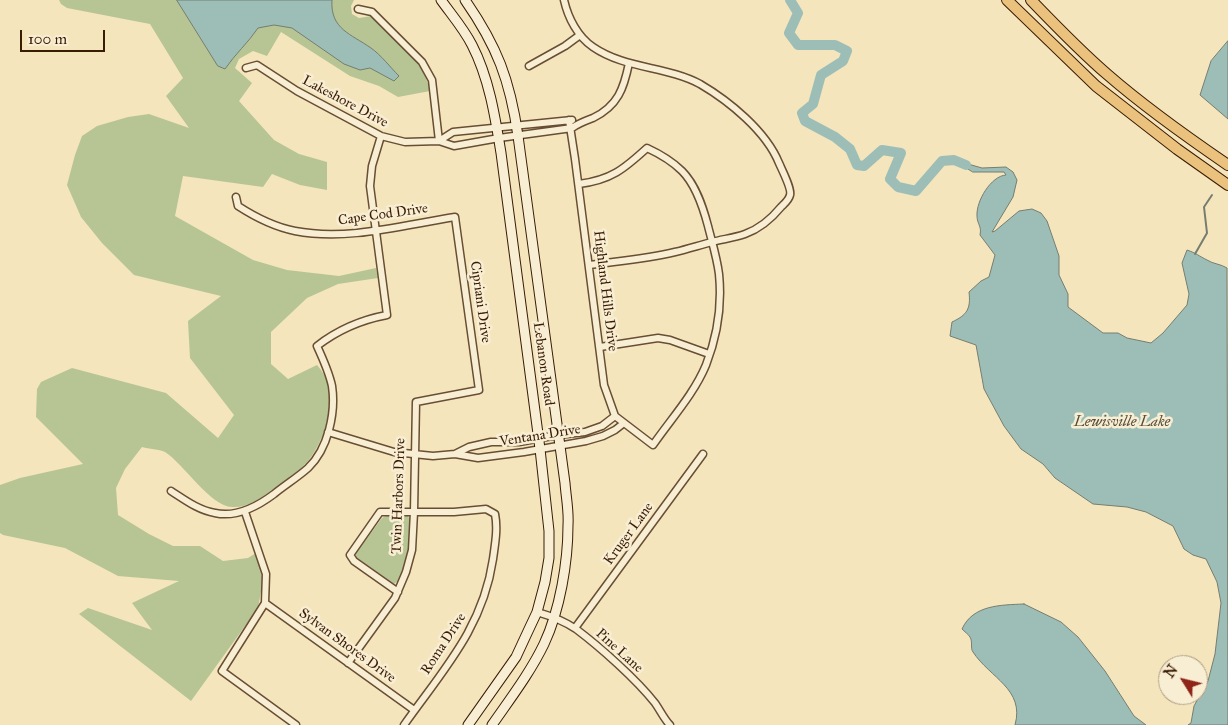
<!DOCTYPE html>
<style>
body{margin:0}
#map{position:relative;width:1228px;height:725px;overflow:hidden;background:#f4e5bc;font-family:"IM FELL Great Primer",serif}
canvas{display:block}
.north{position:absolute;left:1158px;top:655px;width:50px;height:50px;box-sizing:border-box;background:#f8eed3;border:1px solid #ac9a81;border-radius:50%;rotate:306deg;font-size:14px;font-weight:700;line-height:20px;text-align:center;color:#3a1c05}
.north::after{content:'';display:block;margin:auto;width:18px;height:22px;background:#8f2418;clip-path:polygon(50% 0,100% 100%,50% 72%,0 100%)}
.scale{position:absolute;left:20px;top:30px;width:85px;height:22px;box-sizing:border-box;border:2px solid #3a1c05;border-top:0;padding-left:6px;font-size:15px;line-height:18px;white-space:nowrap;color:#3a1c05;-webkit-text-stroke:4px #f8eed3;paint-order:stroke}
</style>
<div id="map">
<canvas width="1228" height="725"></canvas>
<div class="north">N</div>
<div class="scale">100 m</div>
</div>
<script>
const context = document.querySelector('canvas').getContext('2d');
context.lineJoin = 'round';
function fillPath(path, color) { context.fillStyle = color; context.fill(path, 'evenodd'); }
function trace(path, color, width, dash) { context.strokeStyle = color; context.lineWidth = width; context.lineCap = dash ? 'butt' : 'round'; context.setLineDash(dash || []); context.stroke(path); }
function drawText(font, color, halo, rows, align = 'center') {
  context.font = font + ' "IM FELL Great Primer",serif'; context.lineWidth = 5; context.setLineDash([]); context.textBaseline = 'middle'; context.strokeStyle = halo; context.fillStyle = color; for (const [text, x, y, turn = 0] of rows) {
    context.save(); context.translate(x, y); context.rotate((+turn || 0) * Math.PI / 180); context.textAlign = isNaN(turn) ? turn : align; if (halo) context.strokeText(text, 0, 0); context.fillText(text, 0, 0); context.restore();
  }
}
fillPath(new Path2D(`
 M59 0H354L351 6 352 14 359 18 372 16C394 37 424 60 430 91L398 97 379 86 350 76 281 32 267 56 253 51 239 59 235 68 252 83 239 101 274 140 299 154 327 162V190L300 185 272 174 263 187 183 176 175 216 253 260 287 270 339 276 376 268 378 278 338 284 307 298 271 332V364L288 379 317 365C340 389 328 433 311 457 301 471 286 480 273 489 261 498 248 508 232 507 211 507 183 463 165 452 159 449 149 449 142 447L125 469 116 488 118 515 149 534 173 546H200L223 561 248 558 256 553 263 580 258 608 191 701 79 614 88 608 152 630 132 603 179 581 118 576 65 548 3 535 0 533V485L20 478 83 464 36 417 37 389 41 382 72 368 166 393 218 438 234 415 190 358 188 321 221 296 134 275 102 243 81 217 67 185 75 155 82 136 97 126 128 117 149 114 189 128 166 96 183 78 150 24 67 8 61 4Z
 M386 516H408L410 520C409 536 410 576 394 584L356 557V553L382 518Z`), '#b7c594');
const water = new Path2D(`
 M177 0H332C330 29 351 34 371 48 381 55 390 67 399 76L394 81 370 68 360 70 344 64 292 28 274 25 258 28C248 43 235 54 225 69L218 66Z
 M1228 41V119L1200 95 1211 61Z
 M954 160 982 168 1006 167 1013 172 1017 180 1013 197 992 232 995 231 1019 211 1032 209 1041 213 1047 221 1059 256V275L1068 294V307L1103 333H1118L1127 338 1151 343 1163 333 1187 305 1189 294 1182 263 1187 250C1196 253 1199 256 1207 260 1213 264 1221 264 1227 268L1228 725H1188L1191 723 1194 706 1208 681 1215 654 1221 603 1217 582 1206 559 1193 555 1184 549 1173 526 1146 512 1127 507 1093 504 1055 478 1043 464 1021 449 1004 426 984 389 976 345 950 336 952 322C967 315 971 309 969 292L981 281 989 277 995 255 980 235C982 226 977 224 977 216 976 201 991 176 1006 175L1004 172H973Z
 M1024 604 1061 622 1078 637 1105 671 1134 716 1146 725H1015C1025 689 990 678 973 652 970 648 973 642 970 637 969 635 964 631 962 629 973 605 1000 605 1024 604Z`);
fillPath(water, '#9dbeb7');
trace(water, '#757d70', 1);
trace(new Path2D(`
 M1195 254 1207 233 1204 207 1212 195`), '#757d70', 2);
trace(new Path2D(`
 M790 0 798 13 789 33 798 45H835L847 51 843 61 821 75 813 104 802 113 805 121 835 137 850 149 857 165 864 166 882 150 901 153 890 179 898 187 916 191 942 161 954 160 966 165`), '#9dbeb7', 10);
const street = new Path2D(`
 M564 0C568 18 578 37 593 47 625 69 666 66 700 84 729 101 766 131 779 163 782 170 792 189 790 195 789 200 784 204 781 207 772 218 759 229 745 234 734 238 723 239 712 242 700 245 688 249 675 252 647 259 618 261 589 265
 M358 9 372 12 422 62 432 80 439 141
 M529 66 565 46 580 35
 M246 68 257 65 297 91 381 136 405 142 439 141 454 146 499 138 572 128C579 123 585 121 593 118 618 106 624 88 629 63
 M569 120 575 159 604 385 615 416 653 445C671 419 694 394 706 365 717 337 722 304 719 274 717 258 712 242 708 226 703 207 696 185 682 171 672 161 660 154 647 148 624 169 611 180 579 184
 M439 141 453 132 572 120
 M236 197 238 206C255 217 275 227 295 231 348 241 403 225 455 217L479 390 416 402 414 512 412 550 406 572 395 598 348 663
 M600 347 658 338 670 340 709 354
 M328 432 394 452 433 456 455 454 478 458 524 452 586 441 603 436 615 430 624 423
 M455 454 469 447 491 442H519L558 435 585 432 602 426 615 416
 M171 491C185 500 198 510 215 513 237 518 258 506 274 494 285 485 298 477 308 468 328 449 336 413 332 386 329 372 323 359 317 346 339 329 360 320 387 315L370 186 372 166 381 136
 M245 512 266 574 265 603 222 671 296 725
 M398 592 354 561 350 555 380 512H454L486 509 495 514C498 529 495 544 493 559 483 628 443 670 404 725
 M265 603 414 710
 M537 612C551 616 564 621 576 629 600 647 636 679 655 703 660 710 664 719 670 725
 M575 628 703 454`);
const secondary = new Path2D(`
 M441 0C451 14 464 29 472 45 489 78 495 116 501 153L540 449 549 531V558L545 582 537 612 529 629 516 657 468 725
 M465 0C497 46 510 80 518 136L565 483C566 497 569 511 568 525 568 562 560 610 544 644 530 673 510 699 492 725`);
const primary = new Path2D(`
 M1007 0 1096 86 1177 149 1228 185
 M1031 0C1056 26 1081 52 1108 75 1146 108 1187 137 1228 165`);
trace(street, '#684e33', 9);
trace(secondary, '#3a1c05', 11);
trace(primary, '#3a1c05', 12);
trace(street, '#f8eed3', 6);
trace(secondary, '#f8eed3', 9);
trace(primary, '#eac27e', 10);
drawText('14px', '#3a1c05', '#f8eed3', [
 ["Lakeshore Drive",345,102,28],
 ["Cape Cod Drive",383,215,-8],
 ["Highland Hills Drive",605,291,83],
 ["Cipriani Drive",480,302,82],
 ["Lebanon Road",543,364,82],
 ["Ventana Drive",540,436,-9],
 ["Twin Harbors Drive",399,496,-88],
 ["Kruger Lane",629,534,-54],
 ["Roma Drive",444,644,-57],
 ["Sylvan Shores Drive",347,646,36],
 ["Pine Lane",619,651,42]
]);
drawText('italic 15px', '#584d3a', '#f8eed3', [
 ["Lewisville Lake",1122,422]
]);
</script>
